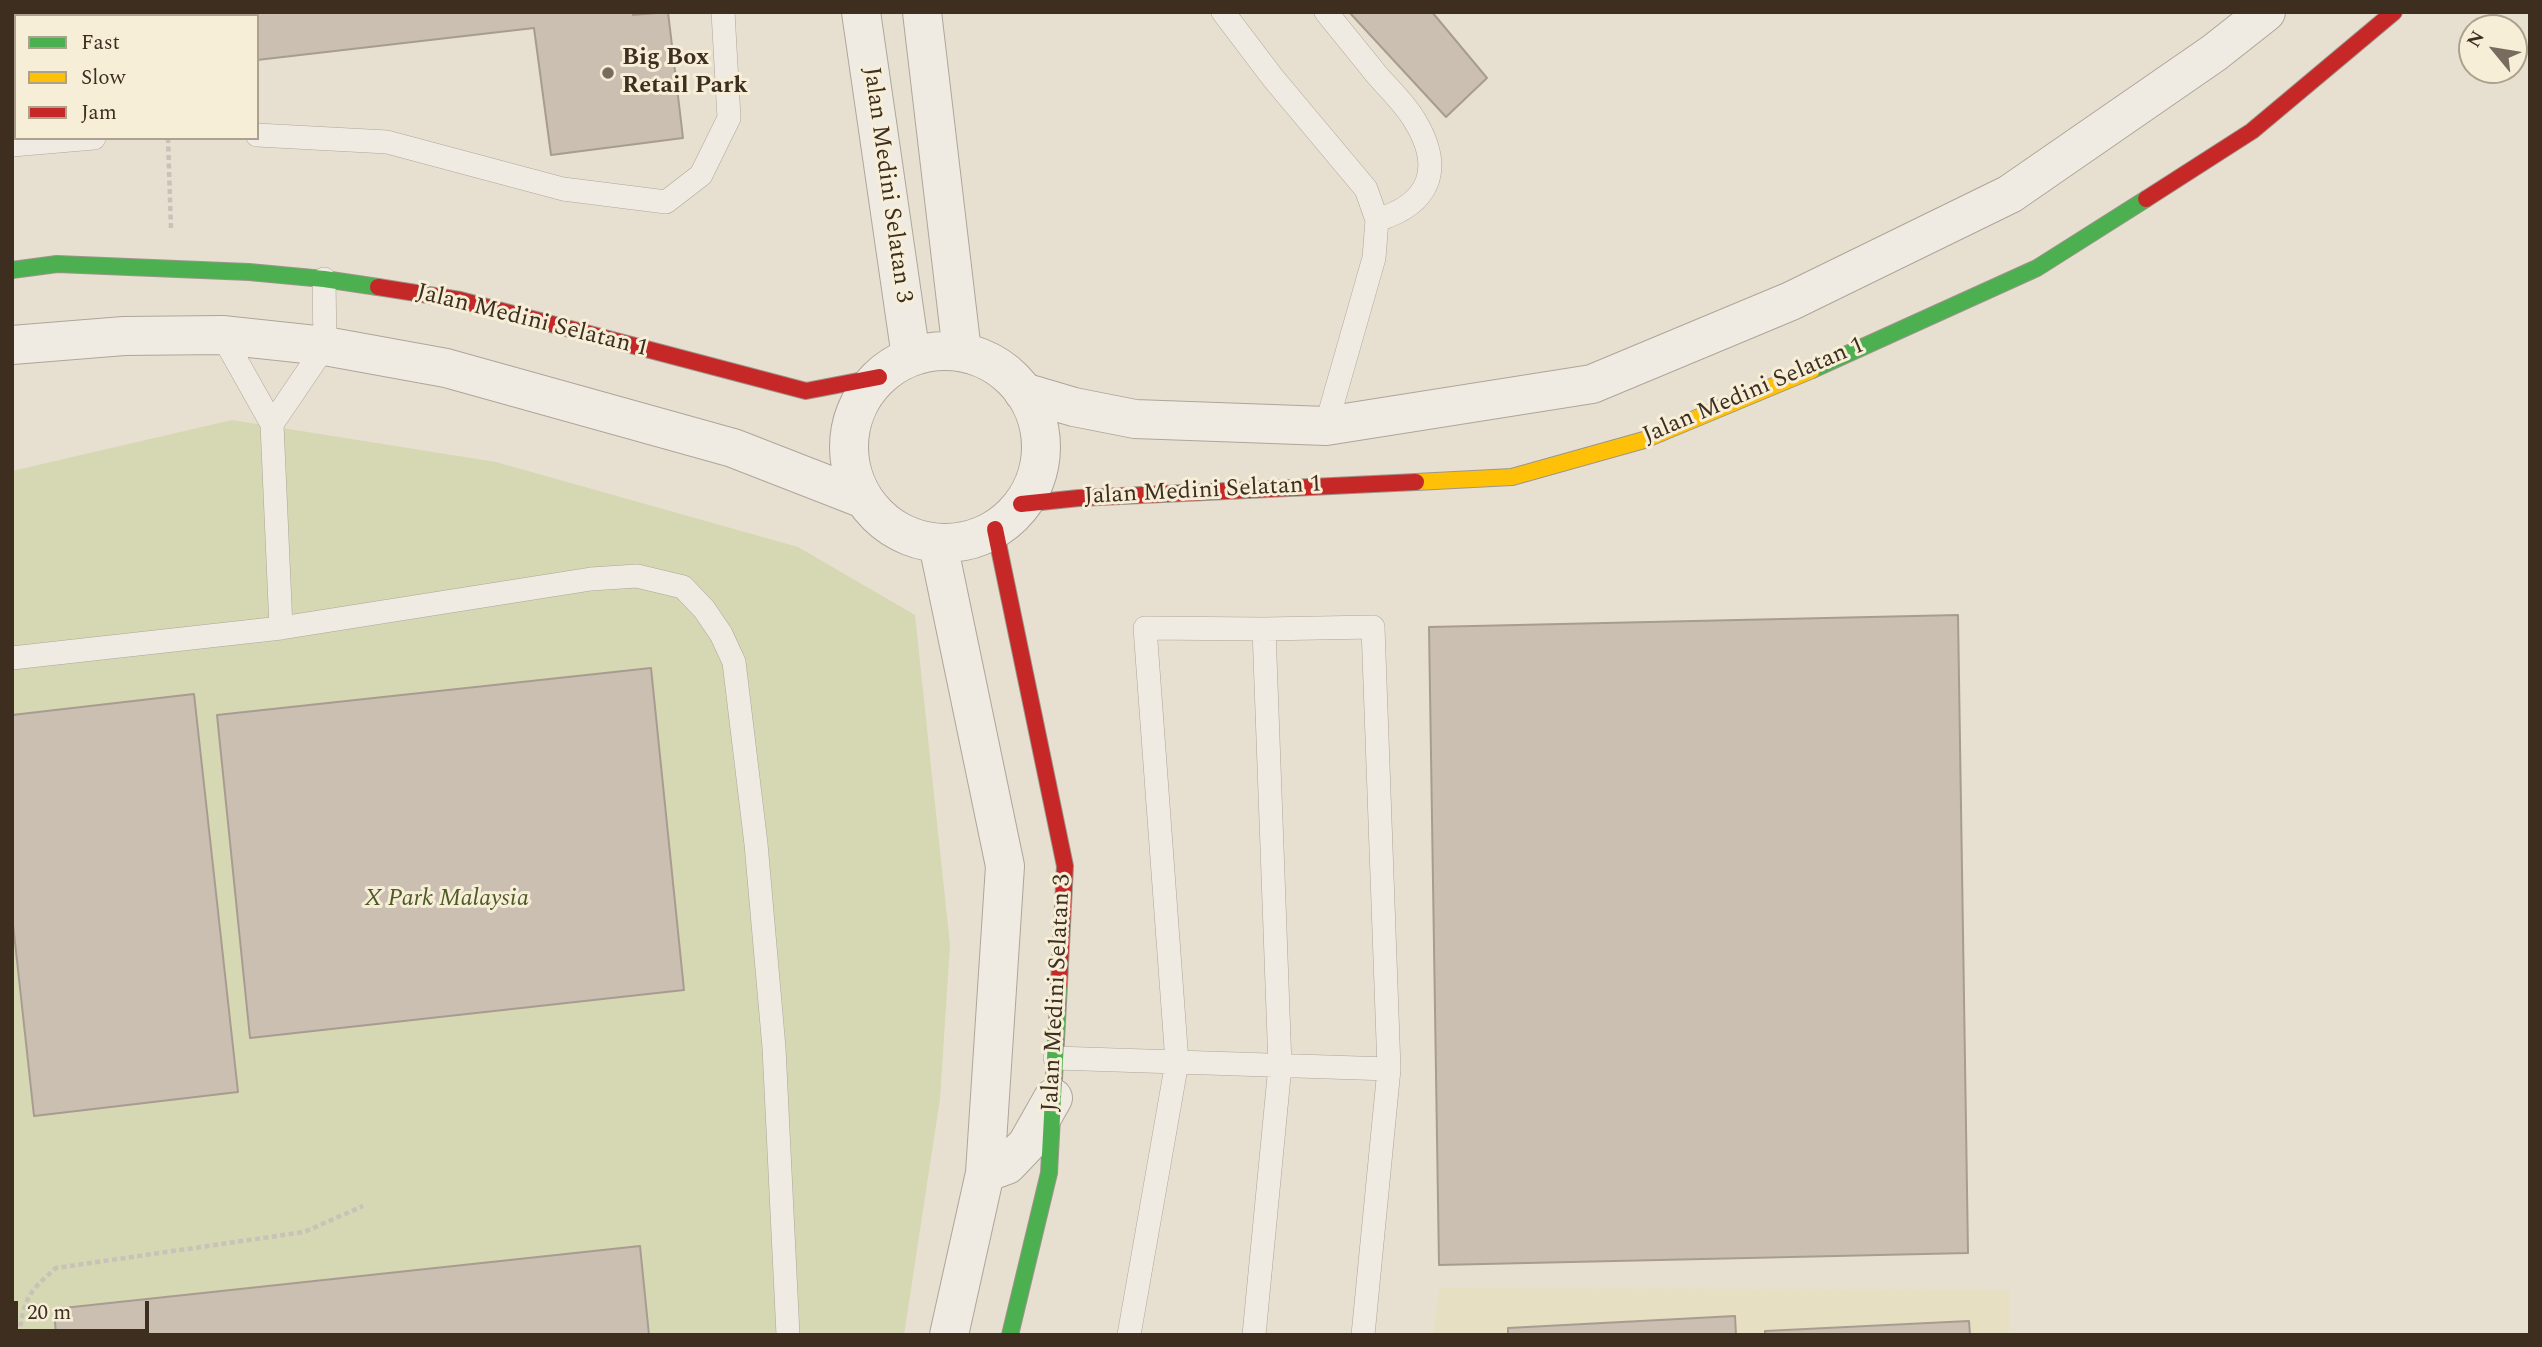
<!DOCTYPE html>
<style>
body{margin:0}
#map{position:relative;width:2542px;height:1347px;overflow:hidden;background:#e7e0d1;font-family:Spectral,serif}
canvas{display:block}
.frame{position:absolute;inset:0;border:14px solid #3d2e20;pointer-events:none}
.legend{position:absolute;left:14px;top:14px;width:245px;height:126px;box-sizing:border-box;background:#f7eed8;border:2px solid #ada18e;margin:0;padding:9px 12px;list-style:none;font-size:21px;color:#3d2e20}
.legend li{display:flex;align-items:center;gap:14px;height:35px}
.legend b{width:35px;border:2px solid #ada18e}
.north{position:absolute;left:2458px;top:14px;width:70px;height:70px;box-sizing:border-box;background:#f7eed8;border:2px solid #ada18e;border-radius:50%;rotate:300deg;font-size:19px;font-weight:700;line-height:28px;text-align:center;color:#3d2e20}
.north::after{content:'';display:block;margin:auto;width:24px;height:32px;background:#786c5e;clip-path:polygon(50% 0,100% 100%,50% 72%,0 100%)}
.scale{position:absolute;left:14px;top:1301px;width:135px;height:32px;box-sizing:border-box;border:4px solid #3d2e20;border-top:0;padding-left:9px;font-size:21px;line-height:24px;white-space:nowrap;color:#3d2e20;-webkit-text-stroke:5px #f7eed8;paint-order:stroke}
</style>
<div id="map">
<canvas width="2542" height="1347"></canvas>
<div class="frame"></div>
<ul class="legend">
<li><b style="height:9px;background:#4caf50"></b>Fast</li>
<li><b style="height:9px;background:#ffc107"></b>Slow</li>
<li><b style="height:9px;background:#c62828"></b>Jam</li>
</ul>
<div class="north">N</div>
<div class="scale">20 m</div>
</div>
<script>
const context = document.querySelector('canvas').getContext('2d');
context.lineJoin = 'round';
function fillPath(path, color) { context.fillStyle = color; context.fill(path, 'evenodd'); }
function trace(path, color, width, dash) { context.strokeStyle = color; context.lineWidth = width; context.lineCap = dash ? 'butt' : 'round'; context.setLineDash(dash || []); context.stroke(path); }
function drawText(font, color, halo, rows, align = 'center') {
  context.font = font + ' Spectral,serif'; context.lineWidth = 6; context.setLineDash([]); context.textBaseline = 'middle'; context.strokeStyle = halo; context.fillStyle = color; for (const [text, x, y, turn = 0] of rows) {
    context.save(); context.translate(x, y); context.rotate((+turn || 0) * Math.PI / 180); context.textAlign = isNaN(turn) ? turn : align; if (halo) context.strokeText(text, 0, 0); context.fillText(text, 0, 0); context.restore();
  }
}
fillPath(new Path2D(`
 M1439 1288 2009 1289V1335H1433Z`), '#e6dfc2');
fillPath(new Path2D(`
 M232 420 496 462 798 547 915 615 950 945 940 1099 904 1335H12V471Z`), '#d6d7b3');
const building = new Path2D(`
 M12 12H633V15L668 12 683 138 551 155 534 28 257 60V16H16V87H12Z
 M1349 12H1432L1487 78 1446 117Z
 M1958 615 1968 1253 1439 1265 1429 627Z
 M651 668 684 990 250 1038 217 715Z
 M194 694 238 1092 34 1116 12 915V715Z
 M640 1246 649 1335H56L54 1309Z
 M1735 1316 1736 1335H1508V1328Z
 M1969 1321 1970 1335H1765V1331Z`);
fillPath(building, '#cbbfb2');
trace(building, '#a89c90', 2);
const lane = new Path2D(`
 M1223 12 1273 78 1366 189 1377 220 1374 258 1326 426
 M1326 12C1343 33 1360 54 1377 75 1390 90 1406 105 1415 121 1444 169 1430 204 1377 220
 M257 135 387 142 563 189 666 202 701 175 729 118 723 12
 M12 145 94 138
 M222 335 272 424 281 628
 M272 424 325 346 324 279
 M12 658 281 628 591 579 637 576 683 587 704 609 721 634 734 662 756 844 774 1048 788 1335
 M1055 1058 1389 1069
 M1129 1335 1177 1062 1145 628 1264 629 1373 627 1389 1069 1363 1335
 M1254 1335 1280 1066 1264 629`);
const street = new Path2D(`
 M861 12 911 357
 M922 12 962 352
 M12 345 124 336 222 335 325 346 446 368 733 448 864 499
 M849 447a96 96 0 1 1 192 0a96 96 0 1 1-192 0Z
 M1023 392 1074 407 1135 419 1326 426 1592 384 1791 301 2010 194 2214 53 2266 12
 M938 544 1005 866 985 1173 949 1335
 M985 1173 1007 1165 1027 1144 1053 1098`);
const fast = new Path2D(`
 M12 270 57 264 249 272 324 279 378 287
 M1812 370 2037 268 2146 199
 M1010 1335 1049 1173 1059 984`);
const slow = new Path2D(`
 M1416 482 1512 477 1644 440 1812 370`);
const jam = new Path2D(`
 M2146 199 2252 131 2394 12
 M378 287 460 300 806 391 879 377
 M1021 504 1079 498 1416 482
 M995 529 1065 866 1059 984`);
trace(lane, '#ada599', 24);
trace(street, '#ada599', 40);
trace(fast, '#9c958a', 18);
trace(slow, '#9c958a', 18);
trace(jam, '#9c958a', 18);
trace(new Path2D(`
 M161 12V16
 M168 138 171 228
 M19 1335C24 1299 28 1292 56 1268L304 1232 363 1206`), '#c8c2b9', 4.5, [5, 3.5]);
trace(lane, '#efebe3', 23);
trace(street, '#efebe3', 38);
trace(fast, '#4caf50', 16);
trace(slow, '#ffc107', 16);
trace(jam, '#c62828', 16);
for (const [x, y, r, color] of [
 [608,73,7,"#786c5e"]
]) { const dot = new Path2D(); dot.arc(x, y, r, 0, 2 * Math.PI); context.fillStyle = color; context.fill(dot); trace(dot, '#f7eed8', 2.5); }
drawText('bold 24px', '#3d2e20', '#f7eed8', [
 ["Big Box",622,59],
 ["Retail Park",622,87]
], 'left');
drawText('24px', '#3d2e20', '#f7eed8', [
 ["Jalan Medini Selatan 3",886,185,82],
 ["Jalan Medini Selatan 1",532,322,14],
 ["Jalan Medini Selatan 1",1754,392,-23],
 ["Jalan Medini Selatan 1",1203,492,-3],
 ["Jalan Medini Selatan 3",1058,993,-87]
]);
drawText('italic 24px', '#4d5a26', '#f7eed8', [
 ["X Park Malaysia",447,900]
]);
</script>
